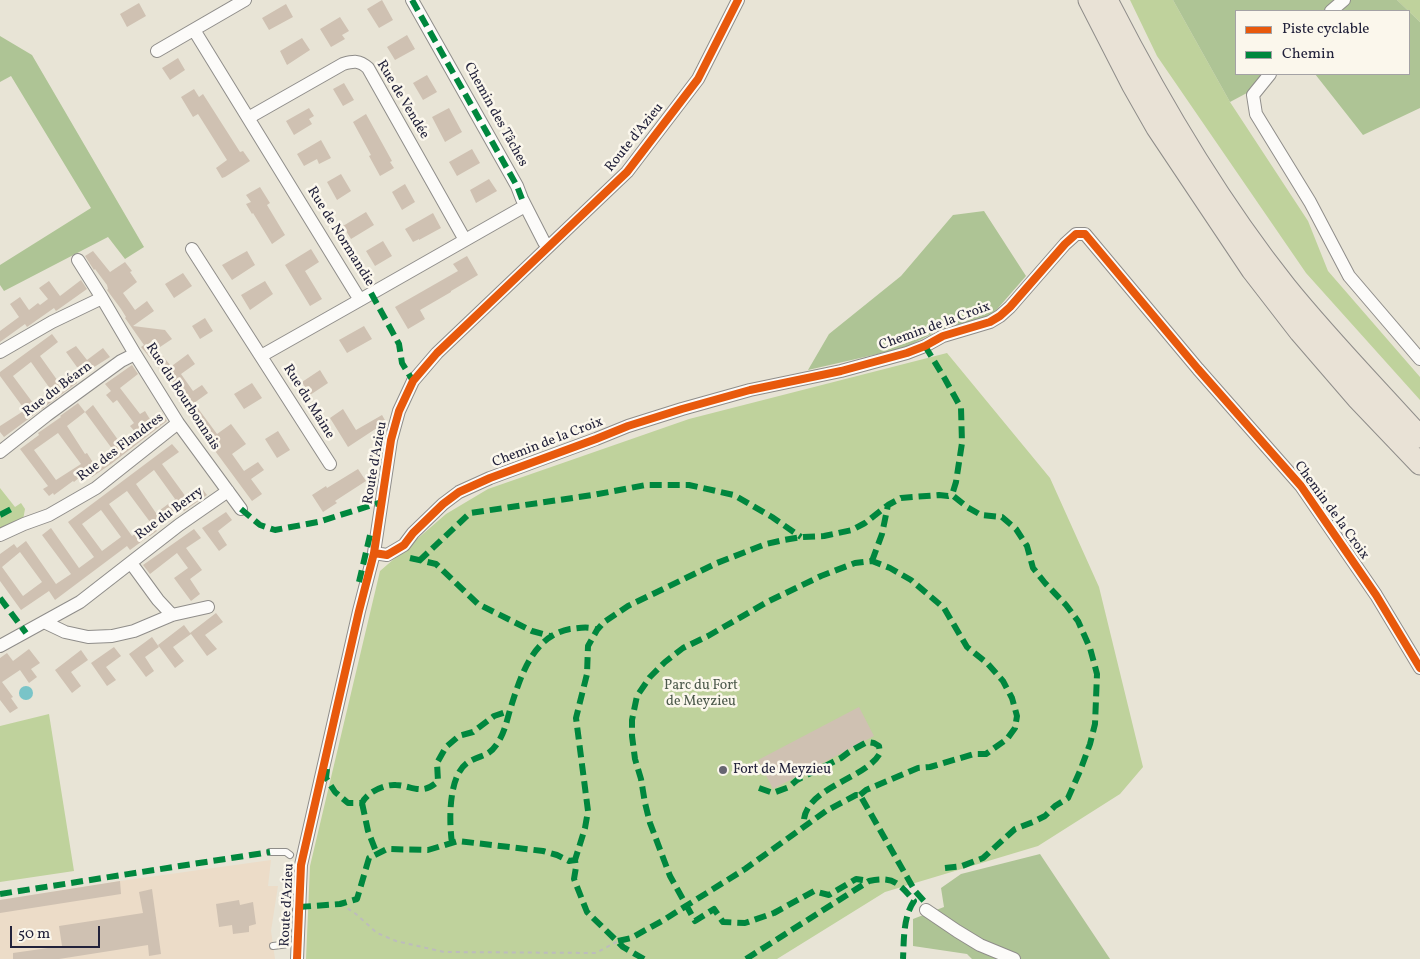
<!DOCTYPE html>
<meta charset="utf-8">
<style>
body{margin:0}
#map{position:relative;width:1420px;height:959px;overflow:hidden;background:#e8e4d6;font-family:Vollkorn,serif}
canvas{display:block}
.legend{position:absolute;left:1235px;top:10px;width:175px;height:65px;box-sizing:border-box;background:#fbf7ec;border:1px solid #a4a2a5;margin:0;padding:6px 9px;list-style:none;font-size:15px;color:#22223b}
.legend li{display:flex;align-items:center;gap:10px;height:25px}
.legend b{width:25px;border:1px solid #a4a2a5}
.scale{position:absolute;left:10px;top:926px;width:90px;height:22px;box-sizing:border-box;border:2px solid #22223b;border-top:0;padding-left:6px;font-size:15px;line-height:18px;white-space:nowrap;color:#22223b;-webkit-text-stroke:4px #fbf7ec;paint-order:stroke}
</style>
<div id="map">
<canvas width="1420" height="959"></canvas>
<ul class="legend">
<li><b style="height:6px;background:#e8590c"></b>Piste cyclable</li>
<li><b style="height:6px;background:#00873e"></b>Chemin</li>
</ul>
<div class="scale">50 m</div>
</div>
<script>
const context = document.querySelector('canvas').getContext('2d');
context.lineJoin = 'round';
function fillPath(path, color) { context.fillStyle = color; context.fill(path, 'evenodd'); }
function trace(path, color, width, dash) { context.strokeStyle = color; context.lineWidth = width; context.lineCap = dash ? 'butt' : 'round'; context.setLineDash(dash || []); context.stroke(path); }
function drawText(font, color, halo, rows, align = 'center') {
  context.font = font + ' Vollkorn,serif'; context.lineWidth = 5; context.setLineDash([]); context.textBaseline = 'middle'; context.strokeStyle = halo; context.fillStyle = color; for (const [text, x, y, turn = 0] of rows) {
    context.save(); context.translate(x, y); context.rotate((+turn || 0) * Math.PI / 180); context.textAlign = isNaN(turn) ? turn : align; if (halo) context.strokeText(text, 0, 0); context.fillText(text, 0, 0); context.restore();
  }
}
fillPath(new Path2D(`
 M271 860 268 886H278L271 931 275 959H0V900L120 881Z`), '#ecdcc8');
fillPath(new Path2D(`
 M1130 0H1173L1230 102 1308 221 1328 271 1420 377V400L1306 273 1157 56Z
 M1397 0H1420V22Z
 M947 353 1050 478 1099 587 1143 767 1120 794 1038 846 885 892 777 959H306L310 866 380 571 446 514 488 489 689 419Z
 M0 488 15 507 21 503 25 509 23 520 0 535Z
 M49 714 74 871 0 882V726Z`), '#bfd29c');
fillPath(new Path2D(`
 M1173 0H1397L1420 22V108L1363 135 1315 74H1409V11H1236V74H1276L1260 86 1230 102Z
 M0 36 32 55 144 247 125 259 108 237 4 291 0 285V265L91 208 11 76 0 82Z
 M984 211 1026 276 992 315 940 330 904 348 808 370 829 334 901 276 953 215Z
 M1040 854 1110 959H972L967 954 913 946V919L944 907 941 888 961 874Z`), '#aec495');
fillPath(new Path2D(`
 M19 693a7 7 0 1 1 14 0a7 7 0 1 1-14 0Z`), '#79c4c8');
fillPath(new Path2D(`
 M382 0 393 20 379 28 367 9Z
 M139 3 146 16 127 27 120 14Z
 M286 4 293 17 269 30 262 18Z
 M340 17 349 31 342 35 345 39 331 47 320 29Z
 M407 35 415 49 395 60 387 47Z
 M302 38 310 50 287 65 280 51Z
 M178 58 185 70 170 80 162 68Z
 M427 75 437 92 423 100 413 83Z
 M344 83 354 100 343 106 333 89Z
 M194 89 199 97 203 94 240 152 243 151 250 161 225 177 222 178 216 168 227 160 198 114 193 117 181 97Z
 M309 108 314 116 309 119 312 124 294 135 286 121Z
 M449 108 462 132 445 142 432 117Z
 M366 114 392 161 390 162 394 168 380 176 369 156 371 155 353 122Z
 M321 140 331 158 319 164 317 159 304 166 297 154Z
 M472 149 480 163 457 176 449 162Z
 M341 174 351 191 337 200 327 182Z
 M489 179 497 191 476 203 470 190Z
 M405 184 415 202 402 210 392 192Z
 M260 187 270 203 267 205 285 235 272 244 253 213 252 214 246 204 251 202 246 195Z
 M366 212 374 225 351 239 343 226Z
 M433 213 441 228 419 240V239L413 242 405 229Z
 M383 241 392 256 375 266 366 251Z
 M311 249 319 262 305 271 322 299 310 306 285 265Z
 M93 251 110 272 125 262 132 271 130 272 137 282 123 293 135 310 147 301 154 311 133 326 165 330 172 339 157 349 171 366 162 372 141 347 144 345 125 318 126 317 121 309 107 290 108 289 107 285 95 269 94 270 85 256Z
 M247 251 255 265 232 280 222 265Z
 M467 256 478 275 451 291V292L420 310 425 319 408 329 395 307 458 271 453 264Z
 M183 273 192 286 174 298 165 284Z
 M81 280 87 289 56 311 54 308 27 327 25 324 0 342V331L19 317 10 304 20 297 29 310 38 303 40 305 48 299 39 288 49 281 60 296Z
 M265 281 273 294 250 310 241 295Z
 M205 318 213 331 200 339 192 326Z
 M364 326 372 339 347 353 339 340Z
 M52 334 58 342 40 356 60 384 72 375 77 383 4 437 0 432V426L25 410 0 376V372ZM31 362 51 390 33 403 13 376Z
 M76 346 87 360 103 348 110 357 88 371 87 370 82 374 66 352Z
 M188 354 195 364 181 374 193 391 202 385 208 393 194 403 217 434 231 424 246 444 232 454 244 471 258 462 264 470 251 479 262 494 252 501 179 402 184 398 165 371Z
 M132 365 138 374 120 388 140 414 145 411 151 421 162 413 167 421 111 464 92 477 87 471 74 482 73 481 54 495 53 493 49 496 43 489 48 486 20 449 39 435 38 433 61 417 60 416 78 403 85 412 67 426 85 454 87 453 94 464 113 450 85 412 93 405 121 444 136 433 130 426 134 423 117 400 113 403 106 395 111 391 105 384ZM58 433 81 464 56 480 34 450Z
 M320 370 328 383 310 395 302 382Z
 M252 383 262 398 244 409 234 394Z
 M343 409 356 430 382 415 386 422 348 447 330 418Z
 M278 431 290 450 277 458 265 439Z
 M172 444 179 452 162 464 186 497 200 486 207 495 184 511 181 508 173 513 154 527 157 531 150 536H149L130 550 127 546 55 600 49 591 21 610 0 581V554L14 544 20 552 17 548 26 541 56 584 71 574 42 535 51 528 79 568 94 557 68 522ZM154 470 175 499 156 513 136 484ZM127 491 150 522 132 536 109 504ZM101 510 121 537 102 551 82 524ZM20 552 42 582 23 596 2 567Z
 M358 469 366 481 335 501 337 503 323 512 312 495 326 486 327 488Z
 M226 512 232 520 218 531 227 545 219 551 202 528Z
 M194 529 201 538 186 548 202 570 190 579 200 594 191 601 174 578 188 568 177 553 150 574 143 565Z
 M216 613 223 622 205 635 217 649 207 656 191 634 173 647 184 661 175 668 158 645 184 625 190 633Z
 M152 637 159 647 145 657 154 671 146 677 129 654Z
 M114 647 121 656 106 667 116 680 107 686 91 663Z
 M29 649 40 663 31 669 37 677 29 683 20 670 2 682 13 697 11 698 18 708 10 713 0 700V658L7 653 13 661Z
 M81 650 88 660 71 672 81 686 72 693 55 670Z
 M859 707 874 736 773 789 758 760Z
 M120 881 121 894 0 913V900Z
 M152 889 161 954 149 956 148 945 59 959H13V953L62 946 59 926 143 913 139 892Z
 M239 900 240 905 253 902 256 924 249 926V932L233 934 232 925 219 927 216 904Z`), '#cfc1b2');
const service = new Path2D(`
 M270 852H286L290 855
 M273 946 289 944`);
const minor = new Path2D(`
 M412 0 517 186 522 199 544 242 548 246
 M1331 11 1344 0
 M194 30 360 300 525 206
 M157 51 245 0
 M1270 74 1253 95 1256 114 1310 202 1349 276 1420 359
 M248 118 343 64C354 61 359 60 368 68L465 240
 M192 249 330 464
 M78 260 102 298
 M0 352 52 322 102 298 135 354 178 423 241 509
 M261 356 360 300
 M0 452 47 415 121 361 135 354
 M0 535 24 524 49 515 96 488 178 423
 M374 553 387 555 404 545 413 533 443 504 459 492 490 478 596 439 628 426 682 409 750 390 841 371 907 353 925 346 943 336 990 322 1000 316 1010 307 1065 244 1076 234H1085L1198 369 1301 486 1376 595 1420 668
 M131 563 158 600 172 615
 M44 622 65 632 88 637 112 636 134 631 172 615 208 607
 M0 646 80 602 179 525 228 491
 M926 910 957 931 980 945 1014 959
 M297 959 301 865 359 611 374 553 391 440 399 411 413 381 437 353 627 172 698 79 738 0`);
const trunk = new Path2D(`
 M1089 0 1132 84 1157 128 1252 270 1300 332 1357 398 1420 464
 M1107 0C1158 100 1216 199 1286 287 1328 339 1375 387 1420 437`);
trace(service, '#8f8d8a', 8);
trace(minor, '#8f8d8a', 14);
trace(trunk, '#8f8d8a', 23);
trace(new Path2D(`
 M341 904 356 914 377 933 396 941 444 952 596 953 618 941`), '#bdbcbc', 2, [4, 4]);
trace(service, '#fcfbf9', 6);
trace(minor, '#fcfbf9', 12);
trace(trunk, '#e9e2d6', 21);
trace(new Path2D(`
 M412 0 517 186 522 199
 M371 293 399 344 402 363 413 381
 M925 346 945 379 961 408 962 443 956 482 952 495
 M241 509 260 525 275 530 318 522 382 502
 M0 515 15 507
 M410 558 436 564 478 604 532 631 550 636
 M419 561 470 513 593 495 646 485H689L734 495 772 517 801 537
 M872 561 882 534 888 505
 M359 582 371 531
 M0 598 26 633
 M327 769 326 778 335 792 348 803H362C367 792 385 784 396 785 413 786 423 796 438 781L437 763 446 747 459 736 473 732 494 716 509 711
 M759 788 773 793 789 787 797 780 841 758 849 752 867 742 874 743 879 746 880 753C866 780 799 788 804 827
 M860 795 866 790 918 768 930 767 974 754H986L1007 739 1015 728 1017 716 1012 698 1003 681 987 663 967 647 944 608 911 580 890 568 872 561 855 563 821 576 767 602 708 636 683 648 665 662 650 677 637 696 632 720V736L635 759 641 779 645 803 650 823 670 876 695 921 714 909 723 922 745 923 774 913 814 891 829 895 856 879 869 881
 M362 803 368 831 377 854
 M452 843C449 822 448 777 467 763 482 753 489 759 500 739 505 730 507 720 510 710 520 678 532 636 570 629 579 628 589 626 597 630
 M0 894 270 852
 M299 907 340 904 357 899 369 858 387 849 428 850 458 841 543 851 557 855 569 861 575 860
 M618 941 631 938 662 921 745 869 826 811 856 795H860L915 891 924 901
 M644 959 623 947 587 912 574 879 576 867 575 860 585 828 588 811 576 718 587 674 588 646 597 630 604 622 628 606 717 563 753 549 766 544 784 540 801 537 824 536 852 530 865 523 888 505 901 498 939 495 948 496 952 495 967 507 981 515 1002 517 1016 529 1027 546 1033 568 1045 583 1066 605 1078 621 1090 648 1097 674 1095 724 1090 744 1080 771 1068 798 1055 806 1045 816 1033 822 1015 829 983 858 962 866 945 868
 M746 959 869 881C893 876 899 883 914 901 903 917 904 940 903 959`), '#00873e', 6, [12, 6]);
trace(new Path2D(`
 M374 553 387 555 404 545 413 533 443 504 459 492 490 478 596 439 628 426 682 409 750 390 841 371 907 353 925 346 943 336 990 322 1000 316 1010 307 1065 244 1076 234H1085L1198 369 1301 486 1376 595 1420 668
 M297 959 301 865 359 611 374 553 391 440 399 411 413 381 437 353 627 172 698 79 738 0`), '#e8590c', 8);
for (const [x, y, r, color] of [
 [723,770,5,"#676671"]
]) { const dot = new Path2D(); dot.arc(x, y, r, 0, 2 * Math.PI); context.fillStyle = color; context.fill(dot); trace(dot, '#fbf7ec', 2); }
drawText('14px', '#22223b', '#fbf7ec', [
 ["Rue de Vendée",402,100,59],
 ["Chemin des Tâches",495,115,61],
 ["Route d'Azieu",635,138,-51],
 ["Rue de Normandie",340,237,58],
 ["Chemin de la Croix",935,327,-20],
 ["Rue du Béarn",58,390,-37],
 ["Rue du Bourbonnais",182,397,57],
 ["Rue du Maine",308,402,58],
 ["Chemin de la Croix",548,443,-21],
 ["Rue des Flandres",121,448,-37],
 ["Route d'Azieu",376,463,-80],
 ["Chemin de la Croix",1331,511,54],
 ["Rue du Berry",170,514,-36],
 ["Route d'Azieu",288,905,-87]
]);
drawText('14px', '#4d5a4c', '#fbf7ec', [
 ["Parc du Fort",701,686],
 ["de Meyzieu",701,702]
]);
drawText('14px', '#22223b', '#fbf7ec', [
 ["Fort de Meyzieu",733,770]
], 'left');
</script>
